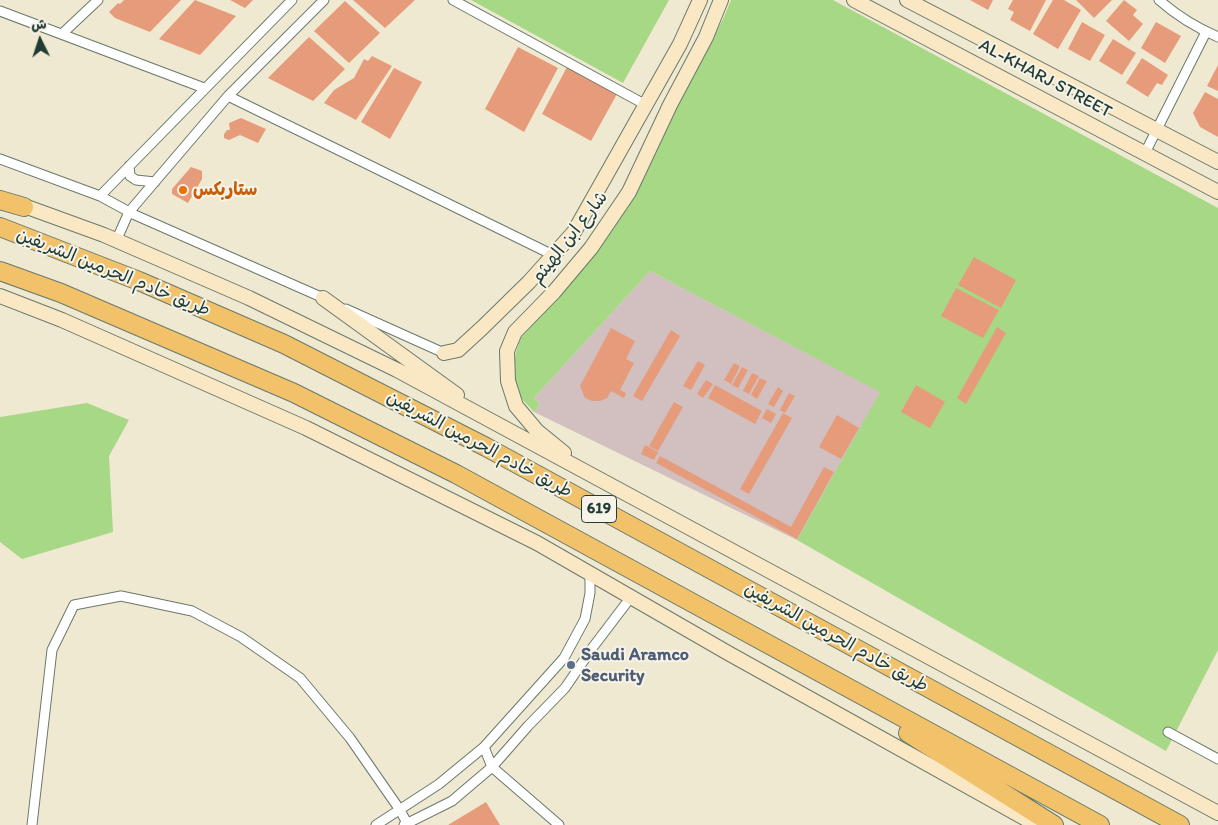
<!DOCTYPE html>
<meta charset="utf-8">
<style>
body{margin:0}
#map{position:relative;width:1218px;height:825px;overflow:hidden;background:#f0e9d1;font-family:Itim,"Playpen Sans Arabic",sans-serif}
canvas{display:block}
.north{position:absolute;left:15px;top:15px;width:50px;height:50px;-webkit-text-stroke:4px #f7f3e8;paint-order:stroke;rotate:356deg;font-size:14px;font-weight:700;line-height:20px;text-align:center;color:#1f3d34}
.north::after{content:'';display:block;margin:auto;width:18px;height:22px;background:#1f3d34;clip-path:polygon(50% 0,100% 100%,50% 72%,0 100%)}
</style>
<div id="map">
<canvas width="1218" height="825"></canvas>
<div class="north">ش</div>
</div>
<script>
const context = document.querySelector('canvas').getContext('2d');
context.lineJoin = 'round';
function fillPath(path, color) { context.fillStyle = color; context.fill(path, 'evenodd'); }
function trace(path, color, width, dash) { context.strokeStyle = color; context.lineWidth = width; context.lineCap = dash ? 'butt' : 'round'; context.setLineDash(dash || []); context.stroke(path); }
function drawText(font, color, halo, rows, align = 'center') {
  context.font = font + ' Itim,"Playpen Sans Arabic",sans-serif'; context.lineWidth = 4; context.setLineDash([]); context.textBaseline = 'middle'; context.strokeStyle = halo; context.fillStyle = color; for (const [text, x, y, turn = 0] of rows) {
    context.save(); context.translate(x, y); context.rotate((+turn || 0) * Math.PI / 180); context.textAlign = isNaN(turn) ? turn : align; if (halo) context.strokeText(text, 0, 0); context.fillText(text, 0, 0); context.restore();
  }
}
fillPath(new Path2D(`
 M650 271 881 392 797 540 534 412 540 404 534 398Z`), '#d2bfbf');
fillPath(new Path2D(`
 M471 0H669L623 83Z
 M731 0H833L1218 208V650L1166 751 797 540 880 392 650 271 534 398 540 404 534 412 520 397 513 369 516 352 521 338 589 260 624 207 723 19Z
 M87 403 129 420 109 456 113 532 22 559 0 542V417Z`), '#a7d886');
fillPath(new Path2D(`
 M124 0H181L150 32 115 18 109 12 118 3 120 4Z
 M195 0 236 16 200 55 159 39Z
 M230 0H253L245 8Z
 M353 0H415L385 28Z
 M970 0H993L988 10Z
 M1013 0H1046L1030 31 1010 20 1014 12 1008 9Z
 M1053 0H1064L1081 10 1058 49 1033 34Z
 M1076 0H1112L1094 18Z
 M1124 0 1137 10 1133 15 1143 24 1129 41 1106 21Z
 M345 1 380 33 349 63 314 31Z
 M1082 22 1105 35 1090 61 1068 49Z
 M1156 22 1181 36 1165 63 1141 48Z
 M309 37 345 69 313 101 268 78Z
 M1113 39 1136 53 1122 75 1099 61Z
 M518 47 558 68 524 132 485 109Z
 M372 56 392 66 356 120 324 103 334 90 354 78 364 59 368 61Z
 M1142 58 1168 75 1162 85 1157 83 1148 97 1126 83Z
 M1218 65V91L1207 86Z
 M567 67 617 94 591 141 542 114Z
 M394 68 422 82 390 139 361 122Z
 M1205 92 1218 99V137L1200 127 1193 113Z
 M241 118 266 129 258 143 240 135 229 140 224 138V134L227 130H230L229 123Z
 M191 167 202 171V179L188 203 172 194V189Z
 M974 257 1016 280 1001 308 958 285Z
 M956 288 999 310 983 338 941 316Z
 M997 327 1006 333 966 404 957 398Z
 M611 328 635 341 626 359 634 363 620 390 626 393 624 398 611 391 607 398 600 401H592L585 398 580 386Z
 M671 330 680 336 642 401 633 396Z
 M698 361 705 365 691 390 683 386Z
 M734 363 740 366 731 384 724 380Z
 M742 367 748 370 738 388 732 385Z
 M752 373 759 376 749 394 743 391Z
 M760 378 767 381 757 399 751 395Z
 M706 380 713 384 703 398 697 394Z
 M715 385 762 411 755 424 708 398Z
 M916 385 945 402 930 428 901 412Z
 M778 387 783 391 774 407 768 404Z
 M789 393 795 396 785 413 780 410Z
 M674 402 683 407 658 451 649 446Z
 M767 409 776 414 771 423 762 418Z
 M783 413 792 418 749 494 740 489Z
 M837 415 859 428 841 459 819 447Z
 M645 445 658 452 654 460 641 454Z
 M660 456 791 527 824 467 834 472 797 539 656 463Z
 M486 802 500 825H448Z`), '#e69c7a');
const street = new Path2D(`
 M453 0 646 105
 M1159 0C1176 15 1197 28 1218 37
 M0 11 204 88
 M63 33 98 0
 M228 96 553 255
 M1145 153 1206 32
 M0 159 100 196 135 215 328 300
 M129 166 130 176 136 180 155 182
 M100 196 292 0
 M116 241 129 212 228 96 324 0
 M346 309 444 353
 M1168 732 1218 759
 M484 747 492 767 559 825
 M32 825 52 650 74 605 121 596 192 611 241 637 300 678 350 738 400 810 408 825
 M376 825 439 784 484 747 564 658 585 619 590 593V573
 M404 825 452 801 492 767 528 726 565 688 593 647 631 597`);
const secondary = new Path2D(`
 M854 0 1218 192
 M907 0 1218 162
 M16 203 104 235 249 298 397 370 1218 813
 M0 296 62 320 306 428 537 543 728 653 1037 825
 M323 298 457 395
 M444 353 458 350 482 328 529 282 574 232 680 44 700 0
 M564 453 537 431 516 406 508 381 507 351 515 332 554 292 591 248 629 192 670 105 706 37 721 0`);
const highway = new Path2D(`
 M0 200 24 207
 M0 227 139 281 284 344 486 447 1180 825
 M0 271 61 293 294 393 456 474 1100 825
 M908 733 1054 825`);
trace(street, '#68796b', 11);
trace(secondary, '#68796b', 16);
trace(highway, '#68796b', 20);
trace(street, '#fff', 9);
trace(secondary, '#fae7c3', 14);
trace(highway, '#f2c26a', 18);
for (const [x, y, r, color] of [
 [183,190,5,"#e8710a"],
 [571,665,5,"#5c6f8a"]
]) { const dot = new Path2D(); dot.arc(x, y, r, 0, 2 * Math.PI); context.fillStyle = color; context.fill(dot); trace(dot, '#f7f3e8', 2); }
for (const [x, y, w] of [
 [599,509,35]
]) { const box = new Path2D(); box.roundRect(x - w / 2, y - 13.5, w, 27, 4); context.fillStyle = '#f7f3e8'; context.fill(box); trace(box, '#1f3d34', 1); }
drawText('bold 16px', '#1f3d34', null, [
 ["619",599,509]
]);
drawText('18px', '#1f3d34', '#f7f3e8', [
 ["AL-KHARJ STREET",1045,79,28],
 ["شارع ابن الهيثم",570,238,-52],
 ["طريق خادم الحرمين الشريفين",113,273,22],
 ["طريق خادم الحرمين الشريفين",479,445,28],
 ["طريق خادم الحرمين الشريفين",836,638,29]
]);
drawText('bold 18px', '#c56008', '#f7f3e8', [
 ["ستاربكس",193,190]
], 'left');
drawText('bold 18px', '#4e5e75', '#f7f3e8', [
 ["Saudi Aramco",581,655],
 ["Security",581,676]
], 'left');
</script>
